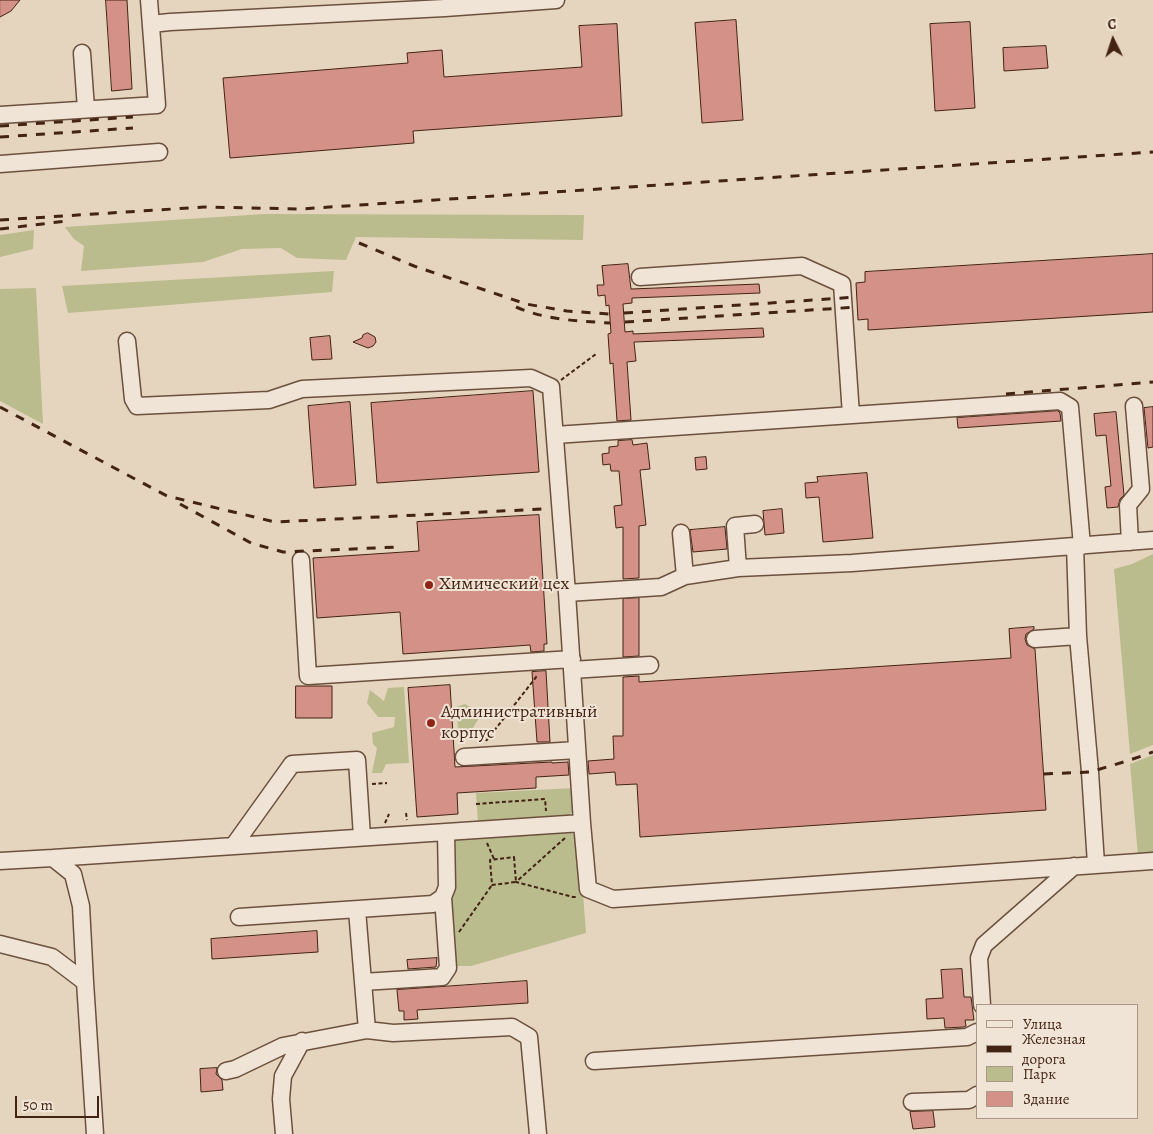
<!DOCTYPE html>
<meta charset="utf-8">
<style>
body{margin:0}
#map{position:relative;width:1153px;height:1134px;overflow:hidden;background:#e6d5be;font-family:Alegreya,serif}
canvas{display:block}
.legend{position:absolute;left:976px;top:1004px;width:162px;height:115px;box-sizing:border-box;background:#efe4d5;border:1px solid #aa9787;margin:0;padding:6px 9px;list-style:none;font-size:15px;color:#432313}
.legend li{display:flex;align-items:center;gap:10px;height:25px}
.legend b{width:25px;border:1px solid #aa9787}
.north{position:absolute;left:1088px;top:15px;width:50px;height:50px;-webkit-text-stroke:4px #efe4d5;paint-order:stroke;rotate:356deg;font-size:14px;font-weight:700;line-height:20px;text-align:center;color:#432313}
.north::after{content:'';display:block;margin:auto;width:18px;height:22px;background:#432313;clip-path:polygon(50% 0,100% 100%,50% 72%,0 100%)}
.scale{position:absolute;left:15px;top:1096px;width:84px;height:22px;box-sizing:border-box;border:2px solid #432313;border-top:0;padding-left:6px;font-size:15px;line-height:18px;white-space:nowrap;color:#432313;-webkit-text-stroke:4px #efe4d5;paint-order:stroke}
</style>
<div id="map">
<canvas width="1153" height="1134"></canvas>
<ul class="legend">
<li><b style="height:6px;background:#efe4d5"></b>Улица</li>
<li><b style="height:6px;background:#432313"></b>Железная дорога</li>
<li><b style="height:14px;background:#babc8e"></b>Парк</li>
<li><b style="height:14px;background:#d49187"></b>Здание</li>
</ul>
<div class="north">С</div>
<div class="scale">50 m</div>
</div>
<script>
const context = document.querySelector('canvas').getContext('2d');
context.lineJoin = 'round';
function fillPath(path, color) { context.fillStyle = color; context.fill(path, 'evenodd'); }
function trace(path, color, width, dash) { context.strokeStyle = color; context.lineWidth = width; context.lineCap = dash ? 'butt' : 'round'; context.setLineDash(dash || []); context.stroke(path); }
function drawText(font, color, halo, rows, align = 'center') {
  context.font = font + ' Alegreya,serif'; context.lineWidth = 4; context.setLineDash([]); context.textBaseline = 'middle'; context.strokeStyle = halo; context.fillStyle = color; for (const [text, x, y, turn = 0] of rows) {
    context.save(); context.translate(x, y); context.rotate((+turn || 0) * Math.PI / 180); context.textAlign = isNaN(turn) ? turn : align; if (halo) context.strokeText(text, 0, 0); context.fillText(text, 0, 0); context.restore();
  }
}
fillPath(new Path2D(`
 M264 214 584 215 583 240 356 237 346 260 297 258 281 248 242 249 203 262 81 271 84 246 74 239 65 227Z
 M34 230 33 249 0 257V235Z
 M334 271 332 292 68 313 62 286Z
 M36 288 43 424 0 401V289Z
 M1153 554V745L1130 754 1114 569 1132 564Z
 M404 687 409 763 386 764 382 773H372L377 748 373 744 372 733 394 727 395 717H378L367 703 370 690 384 701 388 688Z
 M465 704 482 713 470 733 458 728 456 707Z
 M1153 755V855L1138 856 1130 764Z
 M575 788 577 806 567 818 478 823 476 793Z
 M567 828 579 841 586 933 471 966H451L449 835Z`), '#babc8e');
const building = new Path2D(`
 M0 0H20L11 11 0 17Z
 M106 0H127L132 89 112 91Z
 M736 20 743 120 702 123 695 23Z
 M970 22 975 108 935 111 930 24Z
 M617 24 622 116 413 131 414 143 230 158 223 78 408 63 407 53 442 50 444 77 582 67 579 26Z
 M1046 46 1048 68 1004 71 1003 48Z
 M1153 254V312L868 330V319L858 320 856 283 865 282V272Z
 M628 264 631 289 759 284 760 293 632 298V303L623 304 625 332 633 331V334L763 328 764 337 634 342 636 361 627 362 631 420 617 421 613 363 610 364 608 334 611 333 609 305 606 306 605 295 598 296 597 285H604L602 266Z
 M368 333 375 337 376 342 373 346 368 348 353 342 362 338 363 335Z
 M330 336 332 359 312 360 310 338Z
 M533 391 539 472 377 483 371 403Z
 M350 402 356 485 314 488 308 406Z
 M1153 407V447L1148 448 1144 408Z
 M1058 411 1060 413 1061 421 958 428 957 418Z
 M1116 412 1124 495 1120 499 1118 507 1107 508 1105 487 1111 486 1106 435 1096 436 1094 414Z
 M632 440 633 445 647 443 650 469 640 470 646 525 639 526V578L623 579V527L616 528 614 506 622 505 619 471H611L610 464 603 465 602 454 609 453V447L618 446V441Z
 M706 457 707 469 696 470 695 458Z
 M867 473 873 538 823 542 819 497 806 498 805 483 818 482 817 477Z
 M782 509 784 533 765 535 763 511Z
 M539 515 547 644H544V651L531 652 530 645 403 654 400 612 317 618 313 558 419 551 417 522Z
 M725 527 727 549 693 552 690 530Z
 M639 598V656L623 657V599Z
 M1034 627V629L1026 634 1025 639 1027 645 1035 649 1046 810 640 837 637 784 616 785 615 772 589 774 588 761 614 759 613 736H623V677L639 676V682L1011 658 1009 629Z
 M546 671 550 742H537L532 672Z
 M450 685 455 767 552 762V763L568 762 569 775 536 777V788L457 793 458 814 417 817 408 688Z
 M296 686H332V718H296Z
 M317 931 318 952 212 959 211 939Z
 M437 958 436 967 408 969 407 960Z
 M962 969 964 997H971L974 1020H965L966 1026 964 1027 945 1028 944 1018 927 1019 926 999 943 998 941 970Z
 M527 981 528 1003 417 1010 418 1019 404 1020V1011H399L397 990Z
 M217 1068 216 1074 222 1080 223 1090 201 1092 200 1069Z
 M933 1111 935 1127 913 1129 910 1112Z`);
fillPath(building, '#d49187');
trace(building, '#432313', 1);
const minor = new Path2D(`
 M151 24 170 22 445 8 556 0
 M82 53 86 109
 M0 115 157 105 149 0
 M0 164 159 152
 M640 277 802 266 842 284 851 415
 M127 341 133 399 137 406 269 400 302 389 531 378 551 387 567 593
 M555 435 1060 401 1070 407 1082 546
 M681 533 685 576
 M1130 542 1128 505 1141 489 1134 406
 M1075 546 1078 636 1090 772 1096 864
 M301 560 308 676 572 659
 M738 568 735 526 755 524
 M1035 639 1078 636
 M572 670 650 665
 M464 757 577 750
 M582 823 588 889 613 899 1153 861
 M234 845 292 764 357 760 362 837
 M53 858 582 823 567 593 661 587 685 576 738 568 852 563 1153 540
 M0 861 53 858 73 874 81 906 85 982
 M357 910 367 1030
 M239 917 433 904 443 897 447 887 446 832
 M0 944 52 957 85 982 95 1134
 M363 982 442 977 448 968 443 897
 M982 1005 979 958 984 945 1074 866
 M594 1061 967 1037 977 1032
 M226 1071 235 1069 283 1046 367 1030 393 1033 512 1027 529 1037 538 1134
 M912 1102 969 1100 977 1095
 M284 1134 281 1099 283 1076 302 1041`);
trace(minor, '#6c503e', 19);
trace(new Path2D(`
 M561 380 596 354
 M486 741 537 676
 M372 784 387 783
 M476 804 545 799 546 811
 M406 813 407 820
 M385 823 389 814
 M565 838 516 882 573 897H578
 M487 843 494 859
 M514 857 516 882 492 885 490 860Z
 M459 932 492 885`), '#432313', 2, [4, 2.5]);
trace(minor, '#efe4d5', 16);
trace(new Path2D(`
 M0 126 133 117
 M0 137 133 128
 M0 220 204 207 300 209 1153 152
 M0 229 67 221
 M359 243 414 266 526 304 567 311 610 314
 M516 307C546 320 578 321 610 323
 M624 313 857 297
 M625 322 858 307
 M1006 394 1153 382
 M0 407 167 496 275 522 543 509
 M180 504 251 543 283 552 398 547
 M1044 774 1090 772 1127 761 1153 752`), '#432313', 3, [9, 9]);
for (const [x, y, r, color] of [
 [429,585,5,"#8f2418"],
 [431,723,5,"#8f2418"]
]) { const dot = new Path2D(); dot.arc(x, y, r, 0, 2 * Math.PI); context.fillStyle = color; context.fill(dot); trace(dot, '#efe4d5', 2); }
drawText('18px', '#432313', '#efe4d5', [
 ["Химический цех",439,585],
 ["Административный",441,713],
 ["корпус",441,734]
], 'left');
</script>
